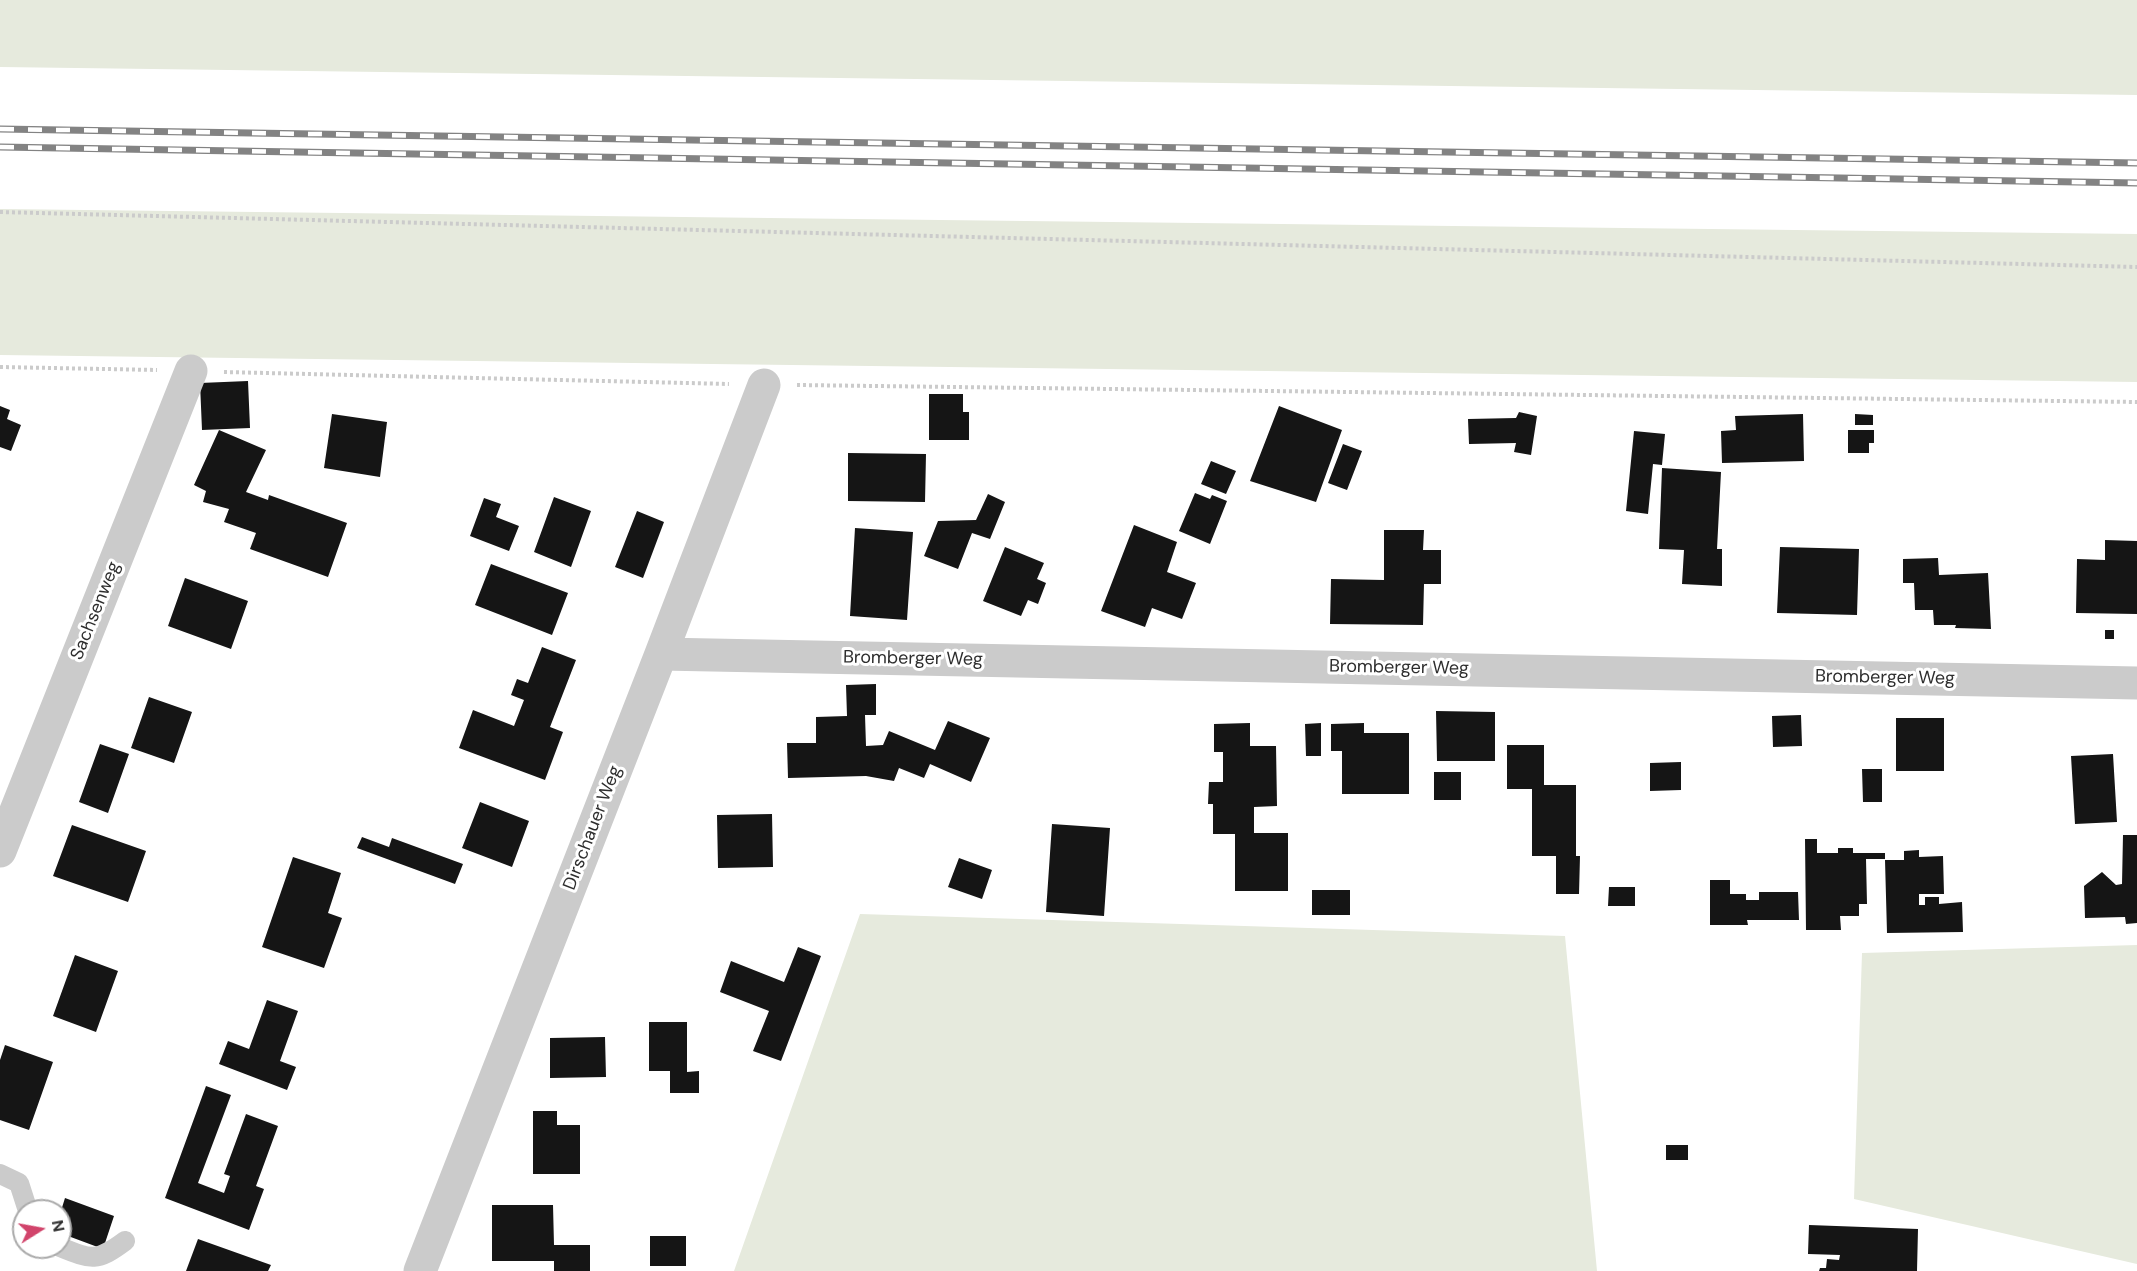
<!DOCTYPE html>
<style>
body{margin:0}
#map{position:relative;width:2137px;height:1271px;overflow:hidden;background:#fff;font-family:"DM Sans",sans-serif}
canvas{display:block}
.north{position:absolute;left:12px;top:1199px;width:60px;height:60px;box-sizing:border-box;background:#fff;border:2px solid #ababab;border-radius:50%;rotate:79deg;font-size:16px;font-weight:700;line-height:24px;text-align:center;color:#2e2e2e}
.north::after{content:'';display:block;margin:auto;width:21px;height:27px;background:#d1446b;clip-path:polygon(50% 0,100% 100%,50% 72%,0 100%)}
</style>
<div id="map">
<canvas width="2137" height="1271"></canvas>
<div class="north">N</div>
</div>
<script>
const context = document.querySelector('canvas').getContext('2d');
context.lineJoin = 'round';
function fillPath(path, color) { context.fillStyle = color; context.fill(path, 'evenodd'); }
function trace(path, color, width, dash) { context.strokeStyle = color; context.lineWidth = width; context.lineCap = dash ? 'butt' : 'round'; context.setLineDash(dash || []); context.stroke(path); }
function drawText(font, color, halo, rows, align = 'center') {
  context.font = font + ' "DM Sans",sans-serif'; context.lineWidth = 6; context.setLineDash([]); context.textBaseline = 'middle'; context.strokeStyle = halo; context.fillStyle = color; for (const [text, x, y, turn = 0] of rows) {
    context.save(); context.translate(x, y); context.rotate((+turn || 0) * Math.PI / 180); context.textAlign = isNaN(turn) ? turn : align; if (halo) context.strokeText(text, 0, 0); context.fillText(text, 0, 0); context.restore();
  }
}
fillPath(new Path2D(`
 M0 0H2137V95L0 67Z
 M0 209 2137 234V382L0 355Z
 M860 914 1565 936 1597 1271H734Z
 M2137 945V1264L1854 1199 1862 953Z`), '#e6eadd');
fillPath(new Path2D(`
 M248 381 250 428 202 430 200 383Z
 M929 394H963V412H969V440H929Z
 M0 406 10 410 7 419 21 425 11 451 0 447Z
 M1279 406 1342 430 1316 502 1250 481Z
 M1519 412 1537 416 1531 455 1514 452 1516 443 1469 444 1468 419 1516 418Z
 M332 414 387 422 380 477 324 468Z
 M1803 414 1804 461 1722 463 1721 431 1736 430 1735 416Z
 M1855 414 1873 415V425H1855Z
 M219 430 266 450 246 492 268 500 269 495 347 523 328 577 250 549 256 533 224 522 229 509 203 502 206 491 194 485Z
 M1848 430H1874V443H1869V453H1848Z
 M1634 431 1665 434 1662 465 1653 464 1648 514 1626 511Z
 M1343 444 1362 451 1347 490 1328 483Z
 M848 453 926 454 925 502 848 501Z
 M1211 461 1236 471 1226 494 1201 484Z
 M1662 468 1721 472 1717 549H1722V586L1682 584 1684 550 1659 549Z
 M1195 493 1210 499 1212 495 1227 501 1210 544 1179 531Z
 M988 494 1005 502 990 539 972 533 958 569 924 556 938 521 976 520Z
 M554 497 591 511 571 567 534 552Z
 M484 498 501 504 496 517 519 526 509 551 470 536Z
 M637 511 664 522 643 578 615 567Z
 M1134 525 1177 542 1167 572 1196 583 1182 619 1152 608 1145 627 1101 611Z
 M855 528 913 532 907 620 850 616Z
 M1384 530H1424L1423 550H1441V584H1424L1423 625 1330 624 1331 579 1384 580Z
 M2105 540 2137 541V614L2076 613 2077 559 2105 560Z
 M1005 547 1044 563 1037 579 1046 583 1038 604 1028 600 1021 616 983 601Z
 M1780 547 1859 549 1857 615 1777 613Z
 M1938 558 1939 575 1988 573 1991 629 1955 628 1956 625H1934L1933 610H1915L1914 583H1903V559Z
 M491 564 568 593 552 635 475 605Z
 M185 578 248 601 231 649 168 626Z
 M2105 630H2114V639H2105Z
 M542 647 576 660 550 727 563 732 545 780 459 748 473 710 514 726 524 700 511 695 517 679 528 683Z
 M876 684V715H865L866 746 883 745 889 731 935 750 948 721 990 738 971 782 930 764 924 778 899 768 894 781 866 776 788 778 787 743H816V717L847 716 846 685Z
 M149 697 192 712 174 763 131 748Z
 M1436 711 1495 712V761H1437Z
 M1801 715 1802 746 1773 747 1772 716Z
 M1896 718H1944V771H1896Z
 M1250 723V746H1276L1277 806 1254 807V833H1288V891H1235V834H1213V804H1208L1209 782H1223V752H1214V724Z
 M1321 723V756H1306L1305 724Z
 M1364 723V733H1409V794H1342V751H1331V724Z
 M100 744 129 754 108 813 79 802Z
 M1507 745H1544V785H1576V856H1580L1579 894H1556V856H1532V789H1507Z
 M2113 754 2117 822 2075 824 2071 756Z
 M1681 762V790L1650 791V763Z
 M1862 769H1882V802H1863Z
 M1434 772H1461V800H1434Z
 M480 802 529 821 512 867 462 848Z
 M772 814 773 867 718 868 717 815Z
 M1052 824 1110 828 1104 916 1046 912Z
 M72 825 146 851 128 902 53 876Z
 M2123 835H2137V923L2126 924 2125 917 2085 918 2084 886 2102 872 2116 885 2122 884Z
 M362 837 389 847 392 838 463 864 455 884 357 848Z
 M1805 839H1817V853H1838V848H1853V853H1885V859H1866L1867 904H1859V916H1840L1841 930H1806Z
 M1919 850V857L1943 856 1944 894H1919V905H1925V897H1939V904L1962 902 1963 932 1887 933 1885 860H1904V851Z
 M293 857 341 873 328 913 342 918 324 968 262 947Z
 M959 858 992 870 982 899 948 887Z
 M1710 880H1730V894H1746V900H1759V892H1798L1799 920H1747L1748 925H1710Z
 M1609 887H1635V906H1608Z
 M1312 890H1350V915H1312Z
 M798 947 821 956 781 1061 753 1051 769 1011 720 992 731 961 784 982Z
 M75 955 118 971 96 1032 53 1016Z
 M267 1000 298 1011 280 1061 296 1067 287 1090 219 1064 228 1041 249 1049Z
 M649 1022H687V1072L699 1071V1093H670V1071H649Z
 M605 1037 606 1077 550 1078V1038Z
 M5 1045 53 1062 29 1130 0 1120V1060Z
 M206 1086 231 1095 198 1183 224 1193 230 1176 224 1174 246 1114 278 1126 256 1186 264 1189 249 1230 165 1198Z
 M533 1111H557V1125H580V1174H533Z
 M1666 1145H1688V1160H1666Z
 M65 1198 114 1216 103 1249 60 1233V1214Z
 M492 1205H553L554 1245H590V1271H554V1261H492Z
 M1809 1225 1918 1229 1917 1271H1819L1820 1268H1826L1827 1259 1839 1260 1840 1255 1808 1254Z
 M650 1236H686V1266H650Z
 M198 1239 271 1265 268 1271H186Z`), '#151515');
trace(new Path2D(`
 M0 212 2137 267
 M0 367 157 370
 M224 372 729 384
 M797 385 2137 402`), '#cbcbcb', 4, [3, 3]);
trace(new Path2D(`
 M0 1174 19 1183 28 1211
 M60 1247C92 1260 97 1262 125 1241`), '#cbcbcb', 20);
trace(new Path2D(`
 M661 654 2137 683
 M0 851 191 371
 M420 1271 661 654 764 385`), '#cbcbcb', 33);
const rail = new Path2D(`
 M0 129 2137 163
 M0 147 2137 183`);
trace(rail, '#838383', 7);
trace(rail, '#fff', 4.5, [14]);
drawText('18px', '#2e2e2e', '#fff', [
 ["Sachsenweg",96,611,-68],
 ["Bromberger Weg",913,659,1],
 ["Bromberger Weg",1399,668,1],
 ["Bromberger Weg",1885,678,1],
 ["Dirschauer Weg",593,828,-69]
]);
</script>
